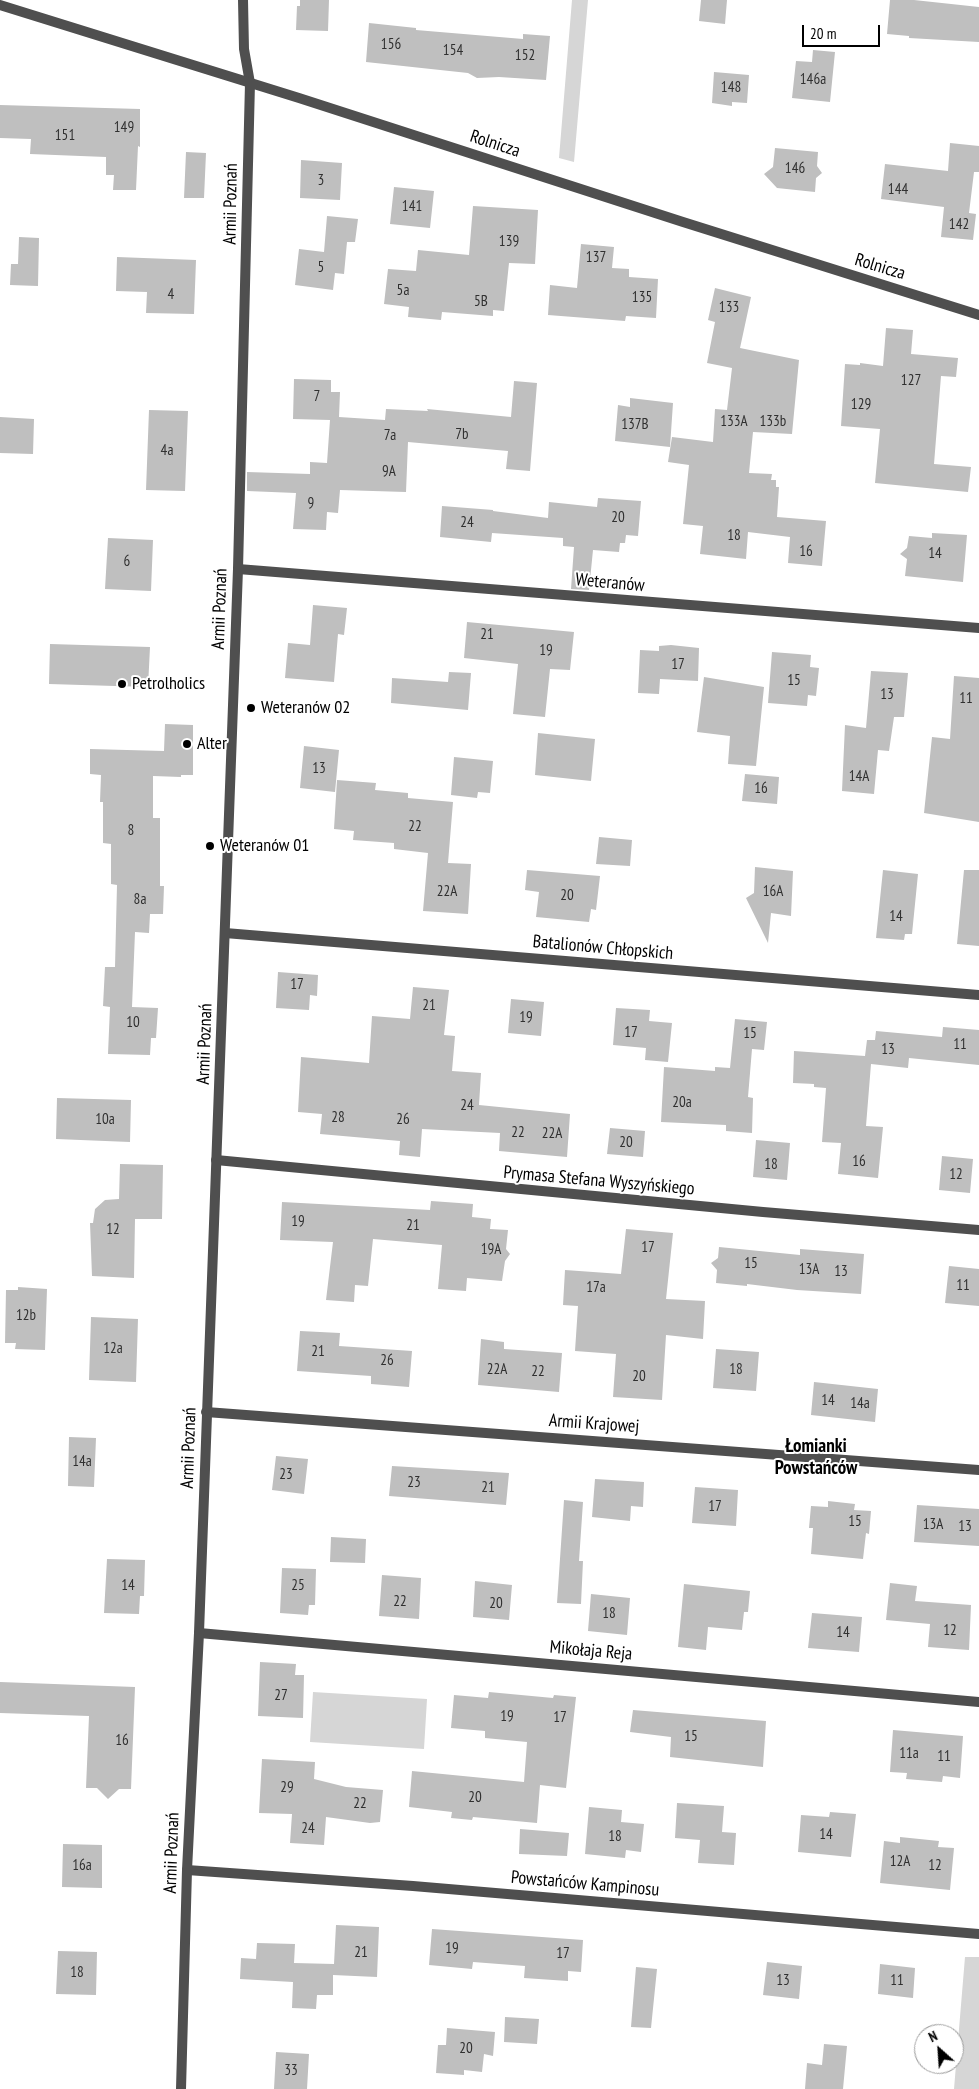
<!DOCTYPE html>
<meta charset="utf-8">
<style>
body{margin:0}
#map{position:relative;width:979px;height:2089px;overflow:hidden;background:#fff;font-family:"PT Sans Narrow",sans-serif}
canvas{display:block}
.north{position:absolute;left:914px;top:2024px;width:50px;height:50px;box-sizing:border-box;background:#fff;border:1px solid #999;border-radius:50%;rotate:334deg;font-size:14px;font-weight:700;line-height:20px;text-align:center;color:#000}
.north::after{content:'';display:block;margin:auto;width:18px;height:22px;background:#000;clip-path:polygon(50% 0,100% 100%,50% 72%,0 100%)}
.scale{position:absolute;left:802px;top:25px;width:78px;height:22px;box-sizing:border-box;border:2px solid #000;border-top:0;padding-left:6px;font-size:15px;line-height:18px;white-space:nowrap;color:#000;-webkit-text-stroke:4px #fff;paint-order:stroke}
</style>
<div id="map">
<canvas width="979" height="2089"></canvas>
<div class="north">N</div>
<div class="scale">20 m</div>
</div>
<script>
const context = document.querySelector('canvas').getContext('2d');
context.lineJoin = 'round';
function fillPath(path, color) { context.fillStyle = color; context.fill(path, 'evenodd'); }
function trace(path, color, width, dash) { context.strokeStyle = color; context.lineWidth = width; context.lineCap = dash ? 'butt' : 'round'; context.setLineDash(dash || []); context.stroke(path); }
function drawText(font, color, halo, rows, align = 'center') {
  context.font = font + ' "PT Sans Narrow",sans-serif'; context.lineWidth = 4; context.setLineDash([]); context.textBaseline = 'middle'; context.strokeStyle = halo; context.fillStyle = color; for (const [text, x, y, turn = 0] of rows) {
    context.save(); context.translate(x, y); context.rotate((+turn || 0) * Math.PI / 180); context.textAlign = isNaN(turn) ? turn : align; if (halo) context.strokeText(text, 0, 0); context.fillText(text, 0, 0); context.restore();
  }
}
fillPath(new Path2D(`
 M572 0H588L574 162 559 158Z
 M313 1692 427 1699 424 1749 310 1742Z
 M965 1957H979V2089H954Z`), '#d6d6d6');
fillPath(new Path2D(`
 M300 0H329L328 31 296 30 297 6H300Z
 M701 0H727L725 24 699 21Z
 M890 0H914L979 7V42L909 38V36L887 34Z
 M369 23 416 28V30L523 39V34L550 36 546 80 499 77 477 78 468 73 366 62Z
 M813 50 835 52 830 102 792 98 796 61 812 62Z
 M714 72 749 75 747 103 732 102V106L712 103Z
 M0 105 140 109V147L138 146 136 190H113L114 175H106V157L30 154 31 139 0 138Z
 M950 143 979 146V172H974L969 213 976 214 973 240 941 237 944 207 881 199 885 164 948 171Z
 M775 148 818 152 817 166 822 173 816 178 815 192 777 188 764 174 773 167Z
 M186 152 206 153 204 198H184Z
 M301 160 342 163 340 200 300 198Z
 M394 187 434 191 430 228 390 224Z
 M473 206 538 210 535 264 509 263 504 311 493 310V316L442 312 441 320 408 317 409 307 384 304 388 269 416 271 418 250 469 255Z
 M327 216 358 219 355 242H347L344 274 335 273 333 290 295 285 299 249 324 252Z
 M19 237 39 238 38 286 10 285 11 264H18Z
 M581 244 614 247 612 268 629 269V277L658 279 656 318 626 316 625 321 548 315 550 285 577 288Z
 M117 257 196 260 194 314 146 313 147 292 116 291Z
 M715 288 751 297 740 348 799 360 792 434 753 432 749 473 772 474 771 480H776V487H779L777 517 826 521 822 566 788 563 790 537 748 532 746 559 700 554 703 526 683 524 689 465 668 462 672 437 713 442 715 409 727 410 732 368 707 363 715 322 708 320Z
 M886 328 913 330 911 354 958 358 956 377 941 376 934 464 971 467 968 492 875 483 880 429 841 426 845 364 860 365V363L883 366Z
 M294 379 331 380V392H340L339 417 385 420 386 409 428 411 427 409 511 417 514 381 537 383 530 471 506 469 508 451 408 442 406 492 340 490 338 513 327 512 326 530 293 529 296 493 247 491V472L310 474V462L327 463 330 420 293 419Z
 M630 398 673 403 670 447 615 441 618 405 630 407Z
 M149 410 188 411 185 491 146 490Z
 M0 417 34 419 33 454 0 453Z
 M598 498 641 501 638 536 626 535 625 543H620L619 552 593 550 589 590 571 589 574 547 563 546V538L492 533 491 542 440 537 442 506 493 510V511L548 518 549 502 597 507Z
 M932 533 967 535 963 582 905 576 907 559 900 554 907 548 909 536 932 538Z
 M108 538 153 540 151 591 105 589Z
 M313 605 347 608 344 635 338 634 334 682 285 678 288 643 310 645Z
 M467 622 574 632 570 670 550 669 545 717 513 714 518 664 464 658Z
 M50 644 150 647 148 687 49 684Z
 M671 645 699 648 698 681 660 679 659 694 638 693 640 650 659 651V646Z
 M772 652 811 655 810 667 819 668 816 696 808 695 807 706 768 703Z
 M871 671 908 673 904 717H894L889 751 878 750 874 794 842 791 845 725 866 728Z
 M449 672 471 673 468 710 391 703 392 678 448 682Z
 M954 676 979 678V822L924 813 932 737 950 739Z
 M704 677 764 687 756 766 728 764 730 736 697 732Z
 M165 724 193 725V775H181V777L153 776V818H160V886H164L163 914H150L149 933 135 932 132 1007 158 1008 156 1038H151L150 1055 108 1054 110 1007 103 1006 105 967H115L117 885 111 884V844L103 843V802H100L101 775 90 774V749L164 751Z
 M538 733 595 739 591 781 535 775Z
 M304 746 339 750 335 792 300 788Z
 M454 757 493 761 490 793 478 792 477 798 451 795Z
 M745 774 779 777 777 804 742 801Z
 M337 780 376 783 375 790 408 793V798L453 802 448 863 471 864 468 914 423 911 428 853 394 849V843L353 840 354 831 334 829Z
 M599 837 632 840 630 866 596 864Z
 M755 867 793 871 791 916 771 913 768 943 746 898 754 893Z
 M527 870 600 876 596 910 591 909 589 922 536 917 539 892 525 890Z
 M883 870 918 874 912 934H905L904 940 876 938Z
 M964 870H979V946L957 944Z
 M278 972 318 975 317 996 310 995 309 1010 276 1008Z
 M413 987 449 990 444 1035 455 1036 452 1071 481 1073 479 1105 570 1114 567 1157 499 1151 500 1133 422 1129 420 1157 399 1155 400 1141 320 1134 322 1114 298 1112 301 1057 369 1063 372 1016 410 1019Z
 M511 999 544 1002 541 1036 508 1033Z
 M616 1008 650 1010 649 1021 672 1023 668 1062 645 1060 646 1048 613 1045Z
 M735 1019 767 1022 764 1050 752 1049 748 1097 753 1098 752 1133 726 1131V1125L661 1122 664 1067 715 1071V1067L730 1068Z
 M943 1027 979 1030V1065L909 1058 908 1068 871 1064 866 1126 883 1127 878 1178 838 1174 841 1143 822 1142 826 1088 814 1087V1084L793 1083 794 1051 865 1056 867 1040H875L876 1031 942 1037Z
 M57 1098 131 1100 130 1142 56 1139Z
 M610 1128 645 1131 643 1157 607 1154Z
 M756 1140 790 1143 787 1180 753 1177Z
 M942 1156 973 1159 970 1193 939 1190Z
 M120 1164 163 1165 162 1219H135L134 1278 92 1276 90 1223H93L95 1209 105 1200 119 1199Z
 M431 1201 473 1204 472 1217 491 1219 490 1229 508 1230 506 1249 510 1254 505 1261 502 1281 467 1278 466 1291 438 1289 442 1245 373 1239 368 1286 355 1285 354 1302 326 1300 333 1242 280 1240 282 1202 430 1210Z
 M626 1229 673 1233 666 1299 705 1301 703 1339 666 1335 662 1400 613 1397 616 1354 575 1351 578 1306 563 1305 565 1270 621 1274Z
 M719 1247 800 1255V1249L864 1254 861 1294 797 1290 747 1284V1286L716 1283 717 1270 711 1263 718 1258Z
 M949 1266 979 1269V1306L945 1303Z
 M18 1287 47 1289 45 1350 15 1349 16 1343H5L6 1290H18Z
 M91 1317 138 1319 136 1382 89 1380Z
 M300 1331 340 1333 339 1346 412 1351 409 1387 371 1384V1376L297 1371Z
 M481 1339 504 1342V1349L562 1353 559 1392 478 1385Z
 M716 1349 759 1352 756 1391 713 1388Z
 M814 1382 878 1389 875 1422 811 1415Z
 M69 1437 96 1438 94 1487 68 1486Z
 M276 1456 308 1459 304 1494 272 1490Z
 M392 1466 509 1473 506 1505 389 1496Z
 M595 1479 644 1482 643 1507 631 1506 630 1521 592 1517Z
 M695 1487 738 1490 736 1526 692 1523Z
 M564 1500 583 1502 579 1561H583L581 1604 557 1603Z
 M828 1501 855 1504 854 1510 871 1511 869 1534 866 1533 863 1559 811 1554 813 1528H809L811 1506 828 1507Z
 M917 1505 979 1509V1546L914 1542Z
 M331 1537 366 1539 365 1563 330 1562Z
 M107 1559 145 1560 144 1596H140L139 1614 104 1613Z
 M282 1568 316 1569 315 1605H309L308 1615 280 1613Z
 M382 1575 421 1578 419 1619 379 1616Z
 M475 1581 512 1585 509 1620 473 1617Z
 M890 1583 917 1586 915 1601 971 1605 969 1650 928 1647 930 1624 886 1620Z
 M684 1584 750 1591 748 1612H744L742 1630 708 1627 706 1650 678 1647Z
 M591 1594 630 1598 627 1635 588 1631Z
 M812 1613 862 1617 859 1652 808 1648Z
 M260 1662 296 1664 295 1675H304L303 1718 258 1716Z
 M0 1682 135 1687 131 1789H119L108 1799 97 1788H86L89 1716 0 1713Z
 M489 1692 553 1698 554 1695 576 1697 566 1788 540 1785 537 1823 473 1817 472 1820 451 1818 452 1812 409 1807 412 1771 524 1782 527 1742 485 1738V1731L451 1728 454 1695 488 1698Z
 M633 1710 766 1721 763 1767 670 1757 671 1737 630 1732Z
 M893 1730 963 1736 960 1778 943 1776 942 1782 906 1779 907 1773 890 1772Z
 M262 1759 315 1762 314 1779 346 1787 383 1790 380 1822 370 1823 326 1817 324 1845 290 1843 292 1814 259 1813Z
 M677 1803 724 1806 722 1832 736 1833 734 1865 698 1863 700 1840 675 1838Z
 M589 1807 622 1810 621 1822 644 1824 641 1852 626 1850 625 1858 585 1854Z
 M830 1812 856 1814 851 1857 798 1852 801 1815 829 1817Z
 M520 1829 569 1833 567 1856 519 1854Z
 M900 1837 939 1841 938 1847 954 1848 950 1890 880 1883 884 1841 900 1843Z
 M63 1844 102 1845V1888L62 1887Z
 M336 1925 379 1927 377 1977 333 1975V1995H317L316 2009 292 2008 293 1982 240 1979 241 1958 256 1959 257 1943 295 1944 294 1963 334 1964Z
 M432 1929 583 1940 581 1972 568 1971V1981L524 1978 525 1966 473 1962 472 1969 429 1965Z
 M58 1951 97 1952 96 1995 56 1994Z
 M767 1962 802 1966 799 1999 763 1995Z
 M880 1964 915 1968 913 1998 878 1994Z
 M636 1967 657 1969 651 2028 631 2027Z
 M505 2017 539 2019 537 2044 504 2042Z
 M447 2028 495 2032 493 2056 484 2054 482 2072 464 2070V2075L436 2073 438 2045H446Z
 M824 2044 847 2046 843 2089H805L807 2063 822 2065Z
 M276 2052 309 2054 307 2089H274Z`), '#bfbfbf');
trace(new Path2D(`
 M243 0 244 49 250 83
 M238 569 979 628
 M225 933 979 995
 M216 1160 763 1212 979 1230
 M206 1412 979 1470
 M199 1633 979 1702
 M187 1870 413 1886 979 1934`), '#4f4f4f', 10);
trace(new Path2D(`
 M0 5 299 98 683 222 979 315
 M181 2089 187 1870 199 1633 238 569 250 83`), '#4f4f4f', 10);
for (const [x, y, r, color] of [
 [122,684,5,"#000"],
 [251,708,5,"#000"],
 [187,744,5,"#000"],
 [210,846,5,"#000"]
]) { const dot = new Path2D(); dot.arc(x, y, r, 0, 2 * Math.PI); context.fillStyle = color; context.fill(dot); trace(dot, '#fff', 2); }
drawText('15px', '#303030', null, [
 ["156",391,45],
 ["154",453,51],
 ["152",525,56],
 ["146a",813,80],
 ["148",731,88],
 ["149",124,128],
 ["151",65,136],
 ["146",795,169],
 ["3",321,181],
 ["144",898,190],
 ["141",412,207],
 ["142",959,225],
 ["139",509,242],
 ["137",596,258],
 ["5",321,268],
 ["5a",403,291],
 ["4",171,295],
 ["135",642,298],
 ["5B",481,302],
 ["133",729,308],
 ["127",911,381],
 ["7",317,397],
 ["129",861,405],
 ["133A",734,422],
 ["133b",773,422],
 ["137B",635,425],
 ["7b",462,435],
 ["7a",390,436],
 ["4a",167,451],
 ["9A",389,472],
 ["9",311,504],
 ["20",618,518],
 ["24",467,523],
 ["18",734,536],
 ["16",806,552],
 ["14",935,554],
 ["6",127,562],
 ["21",487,635],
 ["19",546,651],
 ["17",678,665],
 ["15",794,681],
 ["13",887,695],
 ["11",966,699],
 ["13",319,769],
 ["14A",859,777],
 ["16",761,789],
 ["22",415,827],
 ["8",131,831],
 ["22A",447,892],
 ["16A",773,892],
 ["20",567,896],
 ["8a",140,900],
 ["14",896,917],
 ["17",297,985],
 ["21",429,1006],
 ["19",526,1018],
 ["10",133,1023],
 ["17",631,1033],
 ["15",750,1034],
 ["11",960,1045],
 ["13",888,1050],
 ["20a",682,1103],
 ["24",467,1106],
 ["28",338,1118],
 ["10a",105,1120],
 ["26",403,1120],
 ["22",518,1133],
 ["22A",552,1134],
 ["20",626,1143],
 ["16",859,1162],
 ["18",771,1165],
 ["12",956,1175],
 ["19",298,1222],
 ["21",413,1226],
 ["12",113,1230],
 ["17",648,1248],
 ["19A",491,1250],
 ["15",751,1264],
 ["13A",809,1270],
 ["13",841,1272],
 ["11",963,1286],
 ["17a",596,1288],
 ["12b",26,1316],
 ["12a",113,1349],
 ["21",318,1352],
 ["26",387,1361],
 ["22A",497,1370],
 ["18",736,1370],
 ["22",538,1372],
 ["20",639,1377],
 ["14",828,1401],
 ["14a",860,1404],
 ["14a",82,1462],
 ["23",286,1475],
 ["23",414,1483],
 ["21",488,1488],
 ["17",715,1507],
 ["15",855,1522],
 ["13A",933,1525],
 ["13",965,1527],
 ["14",128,1586],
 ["25",298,1586],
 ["22",400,1602],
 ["20",496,1604],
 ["18",609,1614],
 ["12",950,1631],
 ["14",843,1633],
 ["27",281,1696],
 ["19",507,1717],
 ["17",560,1718],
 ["15",691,1737],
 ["16",122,1741],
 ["11a",909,1754],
 ["11",944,1757],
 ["29",287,1788],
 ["20",475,1798],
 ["22",360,1804],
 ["24",308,1829],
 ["14",826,1835],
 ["18",615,1837],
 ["12A",900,1862],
 ["16a",82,1866],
 ["12",935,1866],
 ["19",452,1949],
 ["21",361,1953],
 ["17",563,1954],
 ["18",77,1973],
 ["13",783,1981],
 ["11",897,1981],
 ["20",466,2049],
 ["33",291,2071]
]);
drawText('18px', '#000', '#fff', [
 ["Rolnicza",495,144,18],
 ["Armii Poznań",231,204,-89],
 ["Rolnicza",880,267,17],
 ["Weteranów",610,583,5],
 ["Armii Poznań",220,609,-88],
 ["Batalionów Chłopskich",603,948,5],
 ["Armii Poznań",205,1044,-88],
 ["Prymasa Stefana Wyszyńskiego",599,1181,5],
 ["Armii Krajowej",594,1424,4],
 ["Armii Poznań",189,1448,-88],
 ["Mikołaja Reja",591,1651,5],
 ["Armii Poznań",172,1853,-88],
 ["Powstańców Kampinosu",585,1884,5]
]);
drawText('18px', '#000', '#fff', [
 ["Petrolholics",132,684],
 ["Weteranów 02",261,708],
 ["Alter",197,744],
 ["Weteranów 01",220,846]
], 'left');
drawText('bold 19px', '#000', '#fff', [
 ["Łomianki",816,1447],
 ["Powstańców",816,1469]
]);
</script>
